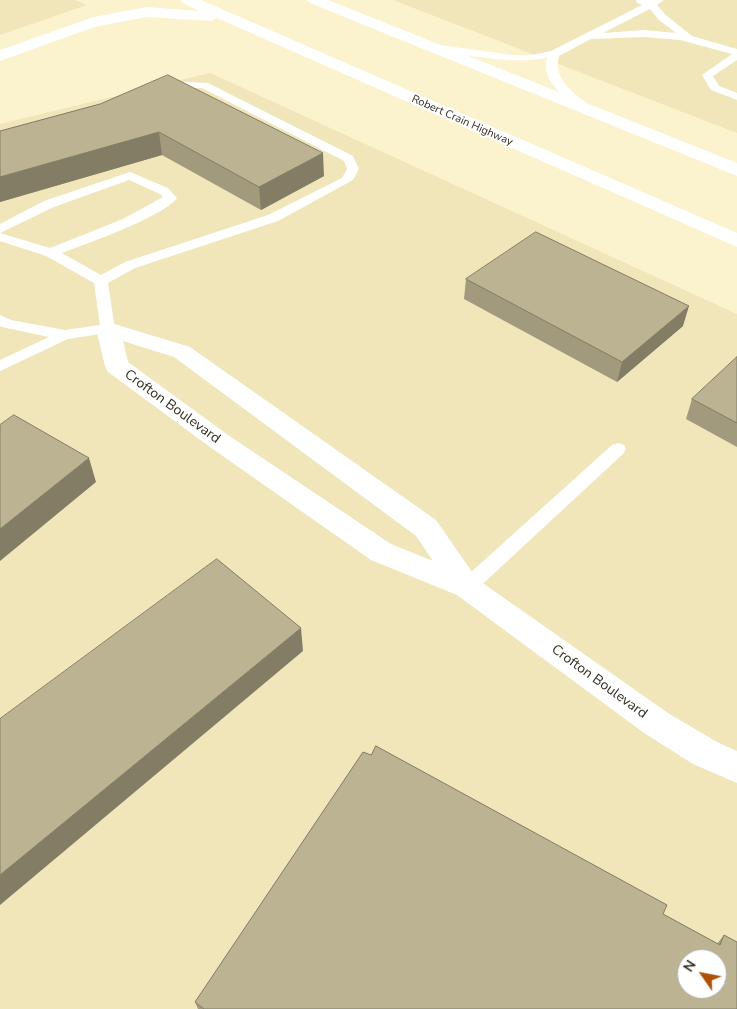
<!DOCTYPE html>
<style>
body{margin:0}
#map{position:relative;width:737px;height:1009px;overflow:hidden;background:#fbf2ce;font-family:"Nunito Sans",sans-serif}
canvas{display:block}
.north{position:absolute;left:677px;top:949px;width:50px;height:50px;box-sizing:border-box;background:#fff;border:1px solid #adaba6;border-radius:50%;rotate:303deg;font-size:14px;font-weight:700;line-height:20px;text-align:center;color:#322e20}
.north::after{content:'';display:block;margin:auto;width:18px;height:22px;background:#b05006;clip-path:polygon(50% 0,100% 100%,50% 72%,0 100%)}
</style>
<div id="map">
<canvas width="737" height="1009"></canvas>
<div class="north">N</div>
</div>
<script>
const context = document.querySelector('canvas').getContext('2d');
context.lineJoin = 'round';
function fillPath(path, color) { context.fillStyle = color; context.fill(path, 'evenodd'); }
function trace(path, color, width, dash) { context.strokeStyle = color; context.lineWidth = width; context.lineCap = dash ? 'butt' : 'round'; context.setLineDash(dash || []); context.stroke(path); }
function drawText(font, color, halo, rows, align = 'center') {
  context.font = font + ' "Nunito Sans",sans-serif'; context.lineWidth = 4; context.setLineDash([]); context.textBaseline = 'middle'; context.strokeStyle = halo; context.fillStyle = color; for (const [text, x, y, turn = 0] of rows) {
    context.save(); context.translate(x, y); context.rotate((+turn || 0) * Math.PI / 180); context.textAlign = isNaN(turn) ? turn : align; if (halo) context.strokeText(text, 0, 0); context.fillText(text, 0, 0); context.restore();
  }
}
fillPath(new Path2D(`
 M0 0H75L87 5 0 35Z
 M393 0H737V133Z
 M210 73 737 314V1009H0V124ZM687 959H717V989H687Z`), '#f0e6ba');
fillPath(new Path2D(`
 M636 0H664L657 5 667 16 692 36 737 49V60L713 76 719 86 737 93V100L711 90 702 75 732 54 680 40 644 37 591 39 559 56C552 81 576 94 593 108L595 110 589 113 585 112C569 100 540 83 547 58 509 65 470 55 432 50L427 47 432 44 513 55H532L551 51 642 5 637 3ZM650 9 659 20 676 33 644 30 603 33Z
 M186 82 208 83 353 156 359 169 353 180 278 221 135 268 108 283 115 329 113 332 68 339 0 371V360L49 337 2 327 0 326V315L11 320 65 330 100 325 94 283 46 256 0 241V233L50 248 123 219 163 197 160 194 129 180 54 207 0 233V224L44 201 130 172 168 188 177 198C161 218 88 243 62 253L101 275 125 262 268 215 342 178 347 169 344 161 202 88H186L163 93 157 90 159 88Z
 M618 443 624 445 626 449 624 453 474 592 467 594 460 592 458 587 460 582 612 445Z`), '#fff');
fillPath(new Path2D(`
 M94 17 100 19 102 22 100 25 0 61V50Z
 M108 322 190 347 436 520 477 579 668 713 717 742 737 751V783L693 764 644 733 457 595 371 560 210 447 108 372 105 366 96 329 100 324ZM123 341 174 357 416 536 433 561 391 544 228 435 128 362Z`), '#fff');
fillPath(new Path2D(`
 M180 0H201L737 233V247L217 18 211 21 147 17 94 27 88 25 86 22 88 19 94 17 147 7 199 11 183 3Z
 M307 0H328L737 163V176L310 3Z`), '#fff');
fillPath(new Path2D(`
 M100 104 324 176 261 210 162 155 0 202V131Z
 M466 279 683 326 617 382 464 299Z
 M737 357V447L686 419 692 399Z
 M663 914 717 944 724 935 737 1009H198L195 1002Z`), '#a19a7d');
fillPath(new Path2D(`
 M159 132 162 155 0 202V177Z
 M323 153 324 176 261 210 259 187Z
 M689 306 683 326 617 382 622 362Z
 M89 458 96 482 0 561V529Z
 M301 628 303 651 0 905V875Z`), '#837d66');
const building = new Path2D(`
 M168 75 323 153 259 187 159 132 0 177V131L100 104Z
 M536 232 689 306 622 362 466 279Z
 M737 357V423L692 399Z
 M14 415 89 458 0 529V425Z
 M217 559 301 628 0 875V719Z
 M376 746 667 905 663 914 720 945 724 935 737 942V1009H204L195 1002 363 752 371 755ZM687 959H717V989H687Z`);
fillPath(building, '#bbb391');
trace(building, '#837d66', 1);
drawText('11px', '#322e20', '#fff', [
 ["Robert Crain Highway",462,121,24]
]);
drawText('14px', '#322e20', '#fff', [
 ["Crofton Boulevard",172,407,36],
 ["Crofton Boulevard",599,682,36]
]);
</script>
